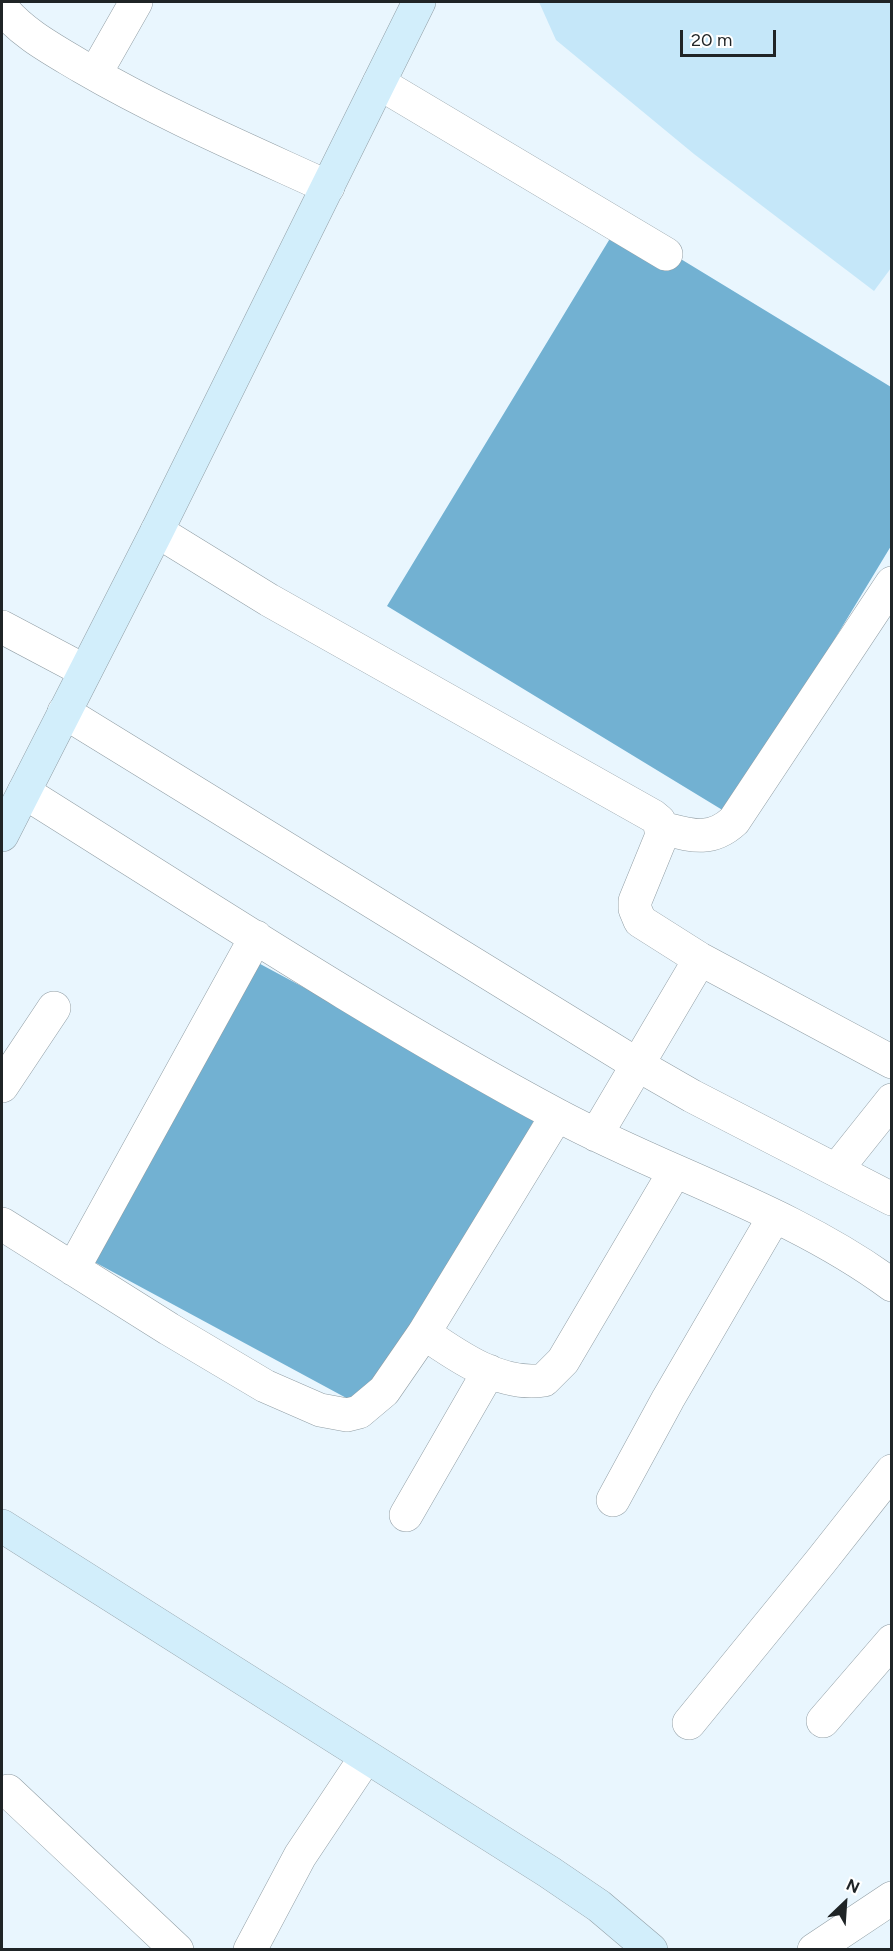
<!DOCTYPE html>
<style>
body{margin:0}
#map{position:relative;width:893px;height:1951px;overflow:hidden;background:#e9f6fe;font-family:Figtree,sans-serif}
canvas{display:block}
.frame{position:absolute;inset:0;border:3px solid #1f2426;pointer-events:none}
.north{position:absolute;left:815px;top:1873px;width:60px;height:60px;-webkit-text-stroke:4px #fff;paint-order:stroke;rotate:25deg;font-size:16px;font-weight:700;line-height:24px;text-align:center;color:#1f2426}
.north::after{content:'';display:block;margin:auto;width:21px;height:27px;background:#1f2426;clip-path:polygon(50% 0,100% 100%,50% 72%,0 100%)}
.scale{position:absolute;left:680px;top:30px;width:96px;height:27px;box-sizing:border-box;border:3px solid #1f2426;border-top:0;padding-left:8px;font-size:18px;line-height:21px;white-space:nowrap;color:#1f2426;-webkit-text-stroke:4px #fff;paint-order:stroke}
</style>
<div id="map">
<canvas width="893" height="1951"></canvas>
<div class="frame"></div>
<div class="north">N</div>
<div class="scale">20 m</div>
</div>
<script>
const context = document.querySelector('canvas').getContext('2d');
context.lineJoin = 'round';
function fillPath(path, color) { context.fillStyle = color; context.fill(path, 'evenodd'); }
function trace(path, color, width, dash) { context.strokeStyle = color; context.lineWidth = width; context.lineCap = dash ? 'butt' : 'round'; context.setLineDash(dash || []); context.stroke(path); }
fillPath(new Path2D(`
 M539 2H891V268L874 291 694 154 556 40Z`), '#c5e7f9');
fillPath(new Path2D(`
 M620 222 891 387V546L729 814 387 606Z
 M249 958 538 1113 376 1414 87 1258Z`), '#72b1d2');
const street = new Path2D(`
 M2 8C23 34 54 50 82 67 161 113 245 149 328 187
 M95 74 136 2
 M379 83 666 254
 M157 531 269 600 653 816 659 821 662 835 635 901V909L640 921 700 959 892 1062
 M2 627 85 671
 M64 712 638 1065 692 1096 892 1199
 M24 792C200 902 374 1017 557 1115 667 1174 790 1210 892 1285
 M662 828C690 835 710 843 734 821L892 583
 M2 1086 54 1008
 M596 1135 700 959
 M837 1169 892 1100
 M2 1224 169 1329 265 1386 320 1410 347 1415 359 1412 384 1391 424 1333 557 1115
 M73 1269 256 937
 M424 1333C457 1356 501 1387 544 1380L563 1361 675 1171
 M613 1500 668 1399 774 1217
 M406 1515 489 1371
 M823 1721 892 1641
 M689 1723 821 1561 892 1471
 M8 1791 177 1950
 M250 1950 300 1856 366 1757
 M814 1950 892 1898`);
const secondary = new Path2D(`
 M2 835 157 531 419 2
 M2 1526 549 1872 599 1906 651 1950`);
trace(street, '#919ea5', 34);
trace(secondary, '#919ea5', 34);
trace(street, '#fff', 33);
trace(secondary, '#d2eefb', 33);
</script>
